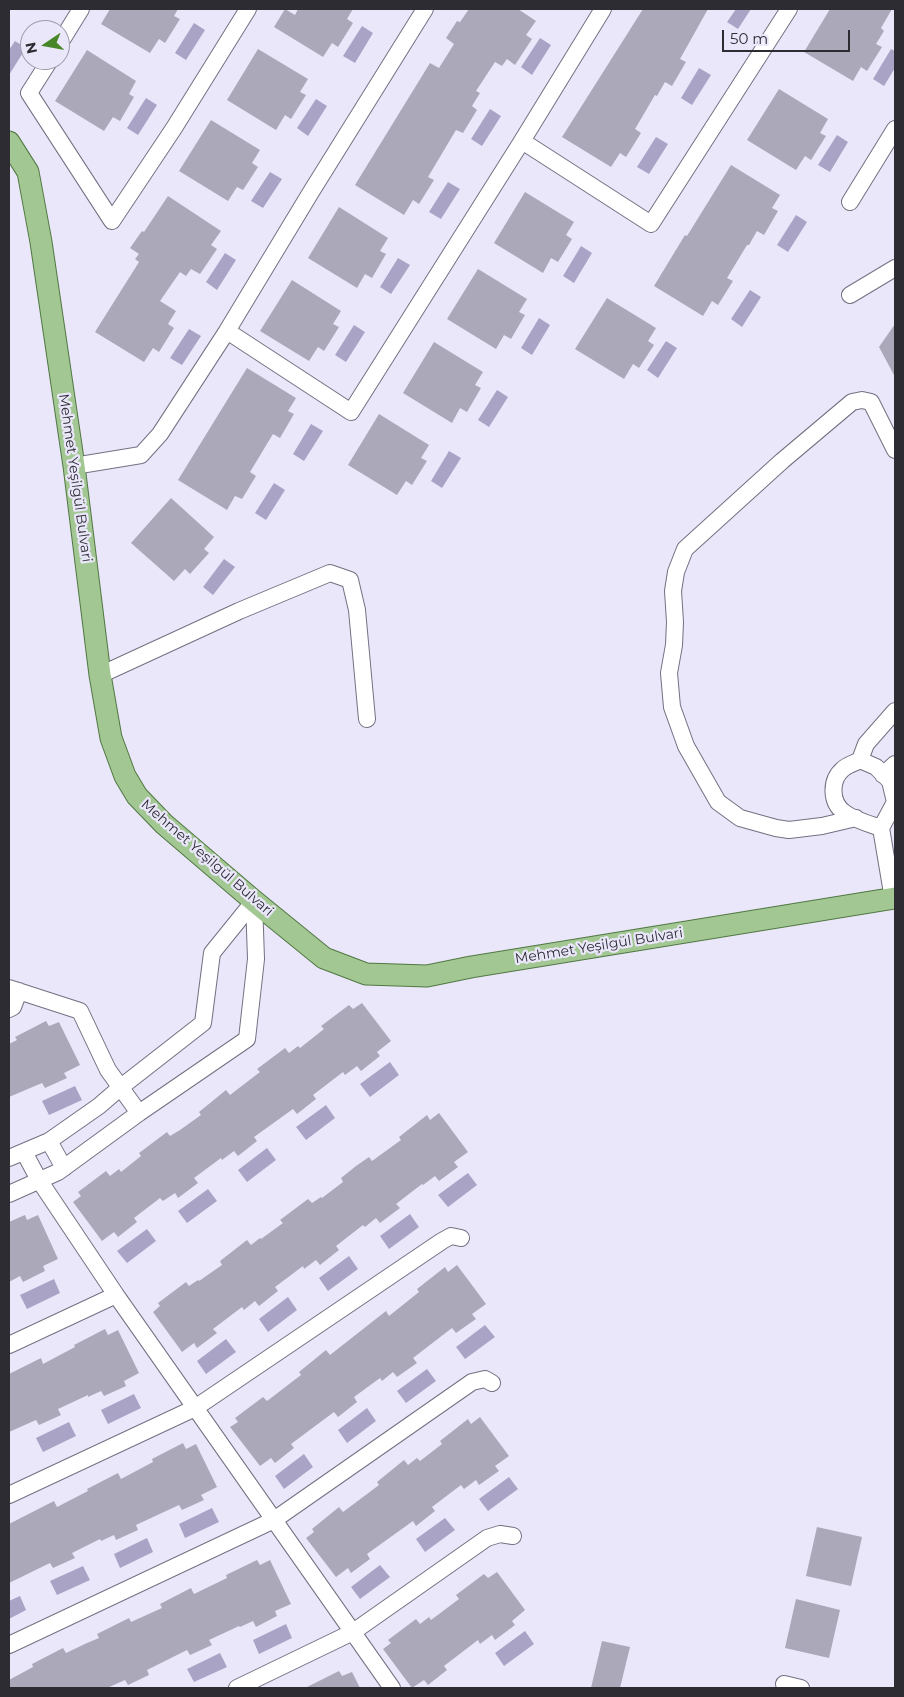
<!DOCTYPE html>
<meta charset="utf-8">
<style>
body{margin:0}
#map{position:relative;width:904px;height:1697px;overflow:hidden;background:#ebe7fb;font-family:Montserrat,sans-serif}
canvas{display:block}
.frame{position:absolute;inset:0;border:10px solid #2d2c33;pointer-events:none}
.north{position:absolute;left:20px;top:20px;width:50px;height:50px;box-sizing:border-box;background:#ebe7fb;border:1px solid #9f9cab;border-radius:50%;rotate:258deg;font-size:14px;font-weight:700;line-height:20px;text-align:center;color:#2d2c33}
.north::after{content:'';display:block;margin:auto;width:18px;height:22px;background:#478727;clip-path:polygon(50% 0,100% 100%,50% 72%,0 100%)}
.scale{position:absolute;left:722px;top:30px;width:128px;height:22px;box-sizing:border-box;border:2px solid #2d2c33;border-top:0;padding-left:6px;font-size:15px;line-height:18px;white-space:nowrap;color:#2d2c33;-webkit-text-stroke:4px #ebe7fb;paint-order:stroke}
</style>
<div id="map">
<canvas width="904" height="1697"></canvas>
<div class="frame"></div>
<div class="north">N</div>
<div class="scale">50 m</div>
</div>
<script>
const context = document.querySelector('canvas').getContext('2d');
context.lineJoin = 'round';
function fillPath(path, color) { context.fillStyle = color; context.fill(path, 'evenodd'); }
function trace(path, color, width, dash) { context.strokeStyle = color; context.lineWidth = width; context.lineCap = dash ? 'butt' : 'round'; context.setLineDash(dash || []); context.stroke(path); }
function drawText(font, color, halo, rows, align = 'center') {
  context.font = font + ' Montserrat,sans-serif'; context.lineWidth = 4.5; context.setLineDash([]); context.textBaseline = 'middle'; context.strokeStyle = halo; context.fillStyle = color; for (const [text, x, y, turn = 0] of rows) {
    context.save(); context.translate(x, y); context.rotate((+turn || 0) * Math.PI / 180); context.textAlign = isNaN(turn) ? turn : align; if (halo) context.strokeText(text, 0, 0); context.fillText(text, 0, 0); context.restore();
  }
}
fillPath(new Path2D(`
 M736 9H751L738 29 727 22Z
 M194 23 205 30 186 60 175 53Z
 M362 26 373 33 355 63 343 56Z
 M540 38 551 45 532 75 521 67Z
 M15 41 26 48 9 75V50Z
 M891 49 895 51V68L884 86 873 79Z
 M699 68 711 75 692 105 681 98Z
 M146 98 157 105 138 135 127 128Z
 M316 99 327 106 308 136 297 128Z
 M490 109 501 116 482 146 471 139Z
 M837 135 848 142 830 172 818 165Z
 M656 137 668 144 649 174 637 167Z
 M270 172 282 179 263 208 251 201Z
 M448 182 460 189 441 219 429 212Z
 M796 215 807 222 788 252 777 245Z
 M581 246 592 253 574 283 563 276Z
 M225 253 236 260 217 290 206 282Z
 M398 258 410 265 391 294 380 287Z
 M750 290 761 297 742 327 731 319Z
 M539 318 550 325 532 355 521 348Z
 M354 325 365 332 346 362 335 355Z
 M189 329 201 336 182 365 170 358Z
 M666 341 677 348 658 378 647 370Z
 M497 390 508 397 489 427 478 420Z
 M311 424 323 431 304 461 293 454Z
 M449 451 461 458 442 488 431 481Z
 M274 483 285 490 266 520 255 513Z
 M224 559 235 567 213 595 203 587Z
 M390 1062 399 1075 370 1097 360 1084Z
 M75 1086 82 1100 49 1115 42 1101Z
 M326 1105 335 1118 306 1140 296 1127Z
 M267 1148 276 1160 247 1182 238 1170Z
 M468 1173 477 1185 448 1207 438 1195Z
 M208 1189 217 1201 187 1223 178 1211Z
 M410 1214 419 1227 389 1249 380 1236Z
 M147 1229 156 1241 127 1263 117 1251Z
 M349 1256 358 1269 328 1291 319 1278Z
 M54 1279 60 1293 27 1309 20 1295Z
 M288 1297 297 1310 268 1332 259 1319Z
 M485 1325 495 1337 465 1359 456 1347Z
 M226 1339 236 1352 206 1374 197 1361Z
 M427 1369 436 1381 406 1403 397 1391Z
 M134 1394 141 1408 108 1424 101 1410Z
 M367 1408 376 1421 347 1443 338 1430Z
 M69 1422 76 1436 43 1452 36 1438Z
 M304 1454 313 1467 284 1489 275 1476Z
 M509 1477 518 1489 488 1511 479 1499Z
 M212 1508 219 1522 185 1538 179 1524Z
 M445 1518 455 1530 425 1552 416 1539Z
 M147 1538 153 1552 120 1568 114 1554Z
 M380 1565 390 1577 360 1599 351 1587Z
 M83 1566 90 1580 57 1595 50 1581Z
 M20 1596 26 1610 9 1619V1601Z
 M286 1624 292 1638 259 1654 253 1640Z
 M525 1631 534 1644 504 1666 495 1653Z
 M220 1653 227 1667 194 1682 187 1669Z`), '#a9a3c5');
fillPath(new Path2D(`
 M110 9H178L174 16 180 19 165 43 159 39 150 53 101 24Z
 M285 9 295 15 298 9H353L347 19 353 23 338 47 332 43 323 57 274 27Z
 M469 9H518L536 21 526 35 532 39 515 65 507 59 502 66 495 62 476 91 480 93 472 106 477 110 463 133 456 130 428 177 434 180 419 204 413 200 404 215 355 185 430 63 439 68 454 44 446 38 457 21 460 22Z
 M643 9H708L680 59 686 62 672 86 665 82 657 96 655 95 635 129 641 133 626 157 620 153 611 167 562 137Z
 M830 9H892L881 28 884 31 876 44 882 47 867 71 861 67 853 81 804 52Z
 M258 49 308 79 300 92 306 95 291 119 285 115 276 130 227 100Z
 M87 50 136 81 129 94 134 97 120 121 113 117 104 131 55 101Z
 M779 89 828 119 820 133 826 136 811 160 805 156 796 170 747 140Z
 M211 120 260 150 252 163 258 167 243 190 237 187 228 201 179 171Z
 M731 165 780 195 772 208 778 211 764 235 757 231 749 245H747L727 278 733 281 718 305 712 301 703 316 654 286 685 235 687 236Z
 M525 192 574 222 566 235 572 239 558 262 551 258 543 273 494 243Z
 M168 196 221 231 211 245 217 249 200 274 191 269 186 276 180 272 160 301 176 311 168 324 174 328 159 352 153 348 144 362 95 332 139 262 135 259 139 254 130 248 142 231 144 232Z
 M339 207 388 238 380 251 386 254 372 278 365 274 357 288 308 258Z
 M478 269 527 299 519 312 525 315 511 339 504 335 496 349 447 319Z
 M292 280 341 311 333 324 339 327 324 351 318 347 309 361 260 331Z
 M607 298 656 328 648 341 654 345 639 368 633 364 624 379 575 349Z
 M895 324V377L879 347Z
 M434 342 483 372 475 385 481 388 467 412 460 408 452 423 403 393Z
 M247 368 296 398 288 411 294 414 280 438 273 434 250 472 256 476 242 499 235 496 227 510 178 480Z
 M379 414 429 445 421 458 427 461 412 485 406 481 397 495 348 465Z
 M171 498 214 537 204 549 209 553 190 574 185 569 174 581 131 543Z
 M362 1003 391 1041 377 1052 380 1056 361 1071 357 1066 345 1075 343 1072 313 1095 316 1099 297 1114 293 1109 254 1137 257 1141 238 1156 234 1151 222 1160 221 1158 194 1178 198 1183 178 1198 175 1193 163 1201 160 1198 134 1218 137 1222 118 1237 114 1232 102 1241 73 1202 81 1196 78 1192 106 1171 110 1176 119 1169 121 1172 141 1156 139 1153 167 1132 170 1136 180 1130 201 1115 199 1112 226 1090 230 1095 260 1072 257 1069 285 1048 289 1053 298 1046 300 1048 324 1029 321 1026 349 1005 353 1009Z
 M46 1021 49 1026 59 1022 80 1065 64 1073 67 1078 45 1088 42 1083 9 1097V1044L17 1040 15 1037Z
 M439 1113 468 1152 454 1162 458 1167 439 1181 435 1176 423 1185 422 1184 396 1204 400 1208 380 1223 376 1218 365 1227 363 1225 336 1246 339 1250 320 1265 316 1260 304 1269 303 1266 275 1287 278 1291 259 1306 255 1301 244 1310 242 1307 213 1329 217 1333 197 1348 194 1343 182 1352 153 1312 160 1306 158 1303 186 1282 189 1286 198 1280 199 1281 222 1265 220 1261 247 1240 251 1245 260 1238 261 1239 283 1223 280 1220 308 1199 312 1203 321 1197 322 1198 343 1182 341 1178 356 1166 369 1157 372 1161 401 1140 399 1137 427 1115 430 1120Z
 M25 1215 27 1220 38 1215 58 1259 43 1266 45 1271 23 1282 20 1276 9 1282V1222Z
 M457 1265 486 1304 472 1314 476 1319 456 1333 452 1328 413 1358 417 1363 397 1377 393 1372 382 1381 380 1378 354 1397 357 1402 338 1417 334 1412 291 1444 294 1448 275 1463 271 1458 260 1466 230 1427 238 1422 235 1418 263 1397 267 1401 301 1375 299 1372 326 1350 330 1355 386 1311 389 1316 419 1292 417 1289 445 1267 448 1272Z
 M105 1329 108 1335 118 1330 139 1373 124 1381 126 1386 104 1396 101 1391 88 1397V1395L58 1409 61 1415 39 1425 36 1420 9 1432V1374L41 1358 43 1364 75 1347 74 1345Z
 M480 1417 509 1456 495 1466 499 1471 479 1485 476 1480 464 1489 461 1485 432 1507 435 1511 416 1526 413 1521 367 1554 370 1559 351 1573 348 1568 336 1577 306 1538 314 1532 312 1529 339 1507 343 1512 379 1485 377 1482 404 1460 408 1465 417 1458 420 1461 442 1444 440 1441 468 1419 471 1424Z
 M183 1443 186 1449 196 1444 217 1487 201 1495 204 1500 182 1510 179 1505 136 1525 138 1530 116 1540 114 1535 101 1541 100 1539 72 1553 75 1558 53 1568 50 1563 9 1583V1524L54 1501 57 1507 88 1491 87 1489 118 1473 121 1479 153 1462 152 1459Z
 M817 1527 862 1537 851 1586 806 1576Z
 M257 1560 260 1565 270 1560 291 1604 275 1611 277 1616 256 1627 253 1621 240 1627 239 1626 209 1640 212 1645 190 1655 187 1650 147 1670 149 1675 128 1685 125 1680 107 1688H9V1680L33 1667 32 1664 63 1648 66 1653 87 1643 99 1638 97 1634 129 1618 131 1622 162 1608 160 1604 191 1588 194 1594 227 1578 226 1575Z
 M497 1572 525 1610 512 1621 515 1625 495 1640 492 1635 480 1644 478 1640 444 1666 447 1670 428 1685 424 1680 412 1688 383 1649 391 1643 388 1640 416 1619 420 1624 429 1617 431 1620 459 1599 456 1595 484 1574 488 1578Z
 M796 1599 840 1610 829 1658 785 1648Z
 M602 1641 630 1647 620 1688H591Z
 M339 1671 342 1676 352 1672 360 1688H305Z`), '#aba8ba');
const minor = new Path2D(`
 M603 9 522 141 651 224 789 9
 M60 43 81 9
 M50 60 29 93 112 221 174 128 248 9
 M850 202 895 129
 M850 295 895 268
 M227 331 351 412 522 141
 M74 466 141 455 160 434 227 331 311 192 425 9
 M100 675 239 611 330 573 350 580 357 610 367 719
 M860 760 866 744 895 711
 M883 775 895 764
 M856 818 822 826 789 830 776 828 740 818 718 802 686 746 672 707 669 673 674 645 675 622 673 591 676 572 685 549 782 461 852 402 862 400 871 402 895 450
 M881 828C869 824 855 820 845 813 830 803 830 780 843 769 847 765 855 763 860 760L876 767 890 781 895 802 881 828 893 899
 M9 988 80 1011 108 1070 139 1113
 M9 1009 13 1007 19 991
 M49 1141 64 1168
 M24 1152 39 1180 116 1295 392 1688
 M9 1158 49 1141 99 1106 121 1087 203 1023 212 953 254 901 256 959 247 1039 139 1113 58 1172 9 1194
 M9 1345 116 1295
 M9 1495 195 1408 442 1241 451 1236 461 1238
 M9 1645 274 1520 472 1382 485 1379 492 1383
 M784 1684 801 1688
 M237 1688 353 1632 487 1538 500 1534 513 1536`);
const major = new Path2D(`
 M9 142 28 172 41 242 74 466 100 675 111 738 125 776 137 796 164 824 254 901 324 958 366 974 427 976 471 967 895 898`);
trace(minor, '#737081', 18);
trace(major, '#517842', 23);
trace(minor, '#fff', 16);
trace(major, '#a2c792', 21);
drawText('14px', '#2d2c33', '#ebe7fb', [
 ["Mehmet Yeşilgül Bulvari",75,478,82],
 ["Mehmet Yeşilgül Bulvari",207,858,41],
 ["Mehmet Yeşilgül Bulvari",599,946,-9]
]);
</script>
